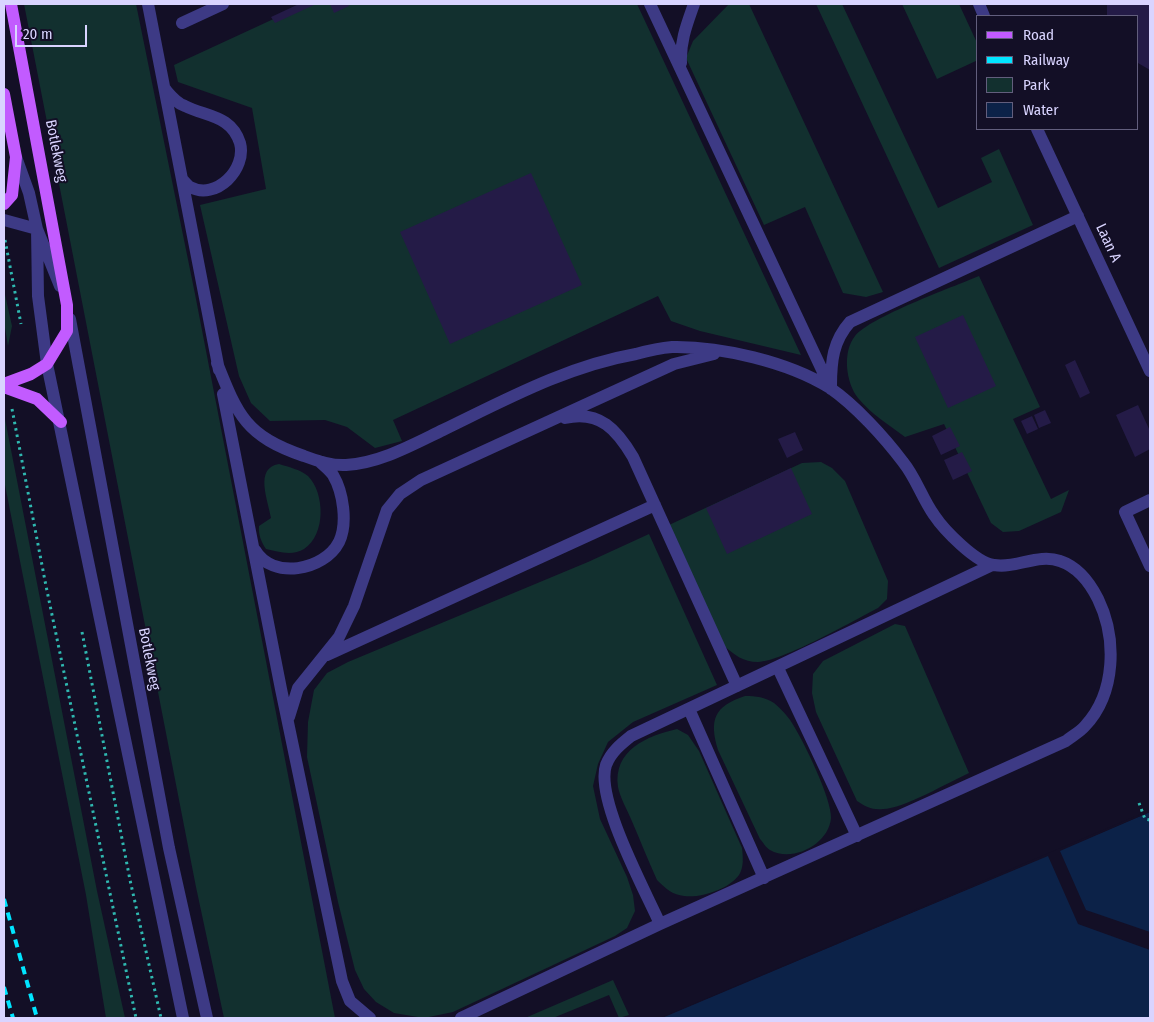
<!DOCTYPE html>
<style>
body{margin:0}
#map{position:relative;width:1154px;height:1022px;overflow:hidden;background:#130f26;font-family:"Fira Sans Condensed",sans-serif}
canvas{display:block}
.frame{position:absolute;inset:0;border:5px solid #d9d4ff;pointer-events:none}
.legend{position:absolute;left:976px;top:15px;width:162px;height:115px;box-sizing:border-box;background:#130f26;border:1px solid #625e7d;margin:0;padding:6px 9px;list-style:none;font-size:15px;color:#d9d4ff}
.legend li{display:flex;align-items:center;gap:10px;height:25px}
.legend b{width:25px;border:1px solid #625e7d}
.scale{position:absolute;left:15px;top:25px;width:72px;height:22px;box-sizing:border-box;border:2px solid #d9d4ff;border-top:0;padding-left:6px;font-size:15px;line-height:18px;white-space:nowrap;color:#d9d4ff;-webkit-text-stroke:4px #130f26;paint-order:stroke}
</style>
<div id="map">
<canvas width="1154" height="1022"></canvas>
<div class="frame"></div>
<ul class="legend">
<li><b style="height:6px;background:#c25bff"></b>Road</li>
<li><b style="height:6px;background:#00e5ff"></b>Railway</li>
<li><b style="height:14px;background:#12302f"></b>Park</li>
<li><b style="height:14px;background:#0c2248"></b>Water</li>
</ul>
<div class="scale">20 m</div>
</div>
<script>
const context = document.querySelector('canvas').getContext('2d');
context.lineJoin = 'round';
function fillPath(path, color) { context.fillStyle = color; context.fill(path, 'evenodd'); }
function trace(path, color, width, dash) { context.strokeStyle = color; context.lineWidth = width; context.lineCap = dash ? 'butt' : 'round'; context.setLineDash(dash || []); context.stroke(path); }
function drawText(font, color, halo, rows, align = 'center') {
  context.font = font + ' "Fira Sans Condensed",sans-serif'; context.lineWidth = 4; context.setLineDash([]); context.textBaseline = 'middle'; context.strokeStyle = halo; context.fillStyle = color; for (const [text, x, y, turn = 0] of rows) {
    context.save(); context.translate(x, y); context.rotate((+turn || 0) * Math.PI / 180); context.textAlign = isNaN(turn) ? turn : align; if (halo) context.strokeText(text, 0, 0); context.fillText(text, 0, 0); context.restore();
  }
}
fillPath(new Path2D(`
 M24 4H136L195 294 335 1018H224L196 887Z
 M306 4H637L801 355 700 331 671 321 658 296 393 420 402 441 375 448 347 427 325 420 270 421 251 403 239 376 200 205 266 189 252 108 178 82 174 65Z
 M729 4H749L883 292 866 297 843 293 805 207 764 225 686 58 693 41Z
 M816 4H842L938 208 992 182 981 158 999 149 1033 225 939 268Z
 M902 4H959L978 45V60L937 79Z
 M979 276 1040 407 1013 419 1051 499 1069 490 1061 512 1019 531 1003 532 991 523 944 424 905 437C889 425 871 414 858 398 846 383 842 352 855 336 870 317 953 287 979 276Z
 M4 290 12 326 8 346 4 322Z
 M5 419 97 891 125 1018H106L86 895 4 480Z
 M821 462 832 468 845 481 888 581 887 599 878 608C853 621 783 661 758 662 743 662 735 655 724 646L669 525 802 463Z
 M279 464C289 467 301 470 308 476 325 493 326 535 304 549 293 556 278 552 266 549 262 543 258 535 259 526L271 518C268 500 254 468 279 464Z
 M649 534 717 685 633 722 608 742 598 764 593 786 600 819 627 877 633 895 635 911 627 928 615 936 453 1012 424 1018 394 1013 376 1002 364 989 355 970 338 902 307 757 308 722 314 690 327 673 348 662 588 562Z
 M895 624 905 626 969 773C949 782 903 809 883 809 872 810 866 807 857 801L816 712 812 693 813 674 823 661Z
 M745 696C756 696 765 697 774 703 780 708 788 716 792 723 803 740 832 799 831 818 829 844 793 863 770 850 766 848 763 842 760 839L718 750C709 720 714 706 745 696Z
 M677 729 688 735 699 751 742 848C743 857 744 867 739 875 728 890 697 900 679 895 670 893 663 886 657 880 648 860 640 840 631 819 627 810 620 797 618 787 613 750 647 736 677 729Z
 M613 980 629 1015 619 1018 609 995 553 1018H525Z`), '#12302f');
fillPath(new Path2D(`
 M1150 812V1018H662Z`), '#0c2248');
fillPath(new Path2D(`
 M1150 810V812L1060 851 1086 910 1150 932V950L1078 924 1048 856 660 1018Z`), '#130f26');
fillPath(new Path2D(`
 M299 4 314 5 275 23 271 17Z
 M330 4H348L349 6 334 13Z
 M1107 4H1150V70L1138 63V16H1107Z
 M531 173 582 285 450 344 400 232Z
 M963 315 996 386 948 408 915 337Z
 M1075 360 1090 393 1080 398 1065 365Z
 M1138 405 1150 431V449L1135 457 1116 415Z
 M1045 410 1051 423 1039 428 1034 415Z
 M1032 416 1038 429 1027 434 1021 421Z
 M950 427 960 446 941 455 932 436Z
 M795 432 803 450 787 458 778 439Z
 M962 452 972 471 953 480 944 460Z
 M791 468 812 514 727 554 706 508Z`), '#241b47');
trace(new Path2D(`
 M5 240 21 324
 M12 409 46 586 136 1018
 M82 632 130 880 161 1018
 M1139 803 1145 819 1150 820`), '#2fb8b0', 3, [2.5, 4]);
trace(new Path2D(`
 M148 4 219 370
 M650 4 831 389
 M979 4 984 16
 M182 23 223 4
 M681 63C680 41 687 24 694 4
 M165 89C171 96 176 103 185 106 207 117 231 115 240 143 247 169 216 201 190 187 188 186 184 181 182 179
 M1037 129 1150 371
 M16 157 29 193 37 229 38 296 47 364 183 1018
 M4 220 37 229 60 286
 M70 319 169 848 207 1018
 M217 363C238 416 246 436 304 456 317 461 332 466 346 465 380 463 412 445 443 430 505 400 567 366 636 354 647 351 660 348 672 347 720 346 789 362 830 388 855 405 885 438 903 462 916 478 922 498 934 515 944 530 976 563 994 565 1016 569 1038 553 1060 561 1078 567 1090 583 1098 599 1117 638 1116 693 1085 726 1080 732 1072 736 1066 741L660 924 461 1018
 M831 386C831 361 833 341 850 322L1078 216
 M223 394 281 689 342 981 350 1001 370 1018
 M565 418C600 410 617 430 633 457L737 686
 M1150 500 1125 512 1150 566
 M255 550C272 580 324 571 339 542 348 523 343 492 333 475 329 469 323 465 319 461
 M327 655 655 505
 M778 668 857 836
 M689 709 764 878
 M289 717 298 688 339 637 354 606 387 510 400 494 421 480 674 364 714 354
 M660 924C645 890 595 799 606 765 611 752 621 744 631 736L992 565`), '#3d3a85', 12);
trace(new Path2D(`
 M4 94 16 157 12 195 4 204
 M4 384 31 374 47 364 67 331V305L11 4
 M4 387 37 399 61 422`), '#c25bff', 12);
trace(new Path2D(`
 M4 899 37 1018
 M4 987 13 1018`), '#00e5ff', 4, [8, 6]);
drawText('15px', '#d9d4ff', '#130f26', [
 ["Botlekweg",56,151,79],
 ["Laan A",1108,243,65],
 ["Botlekweg",149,659,79]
]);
</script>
